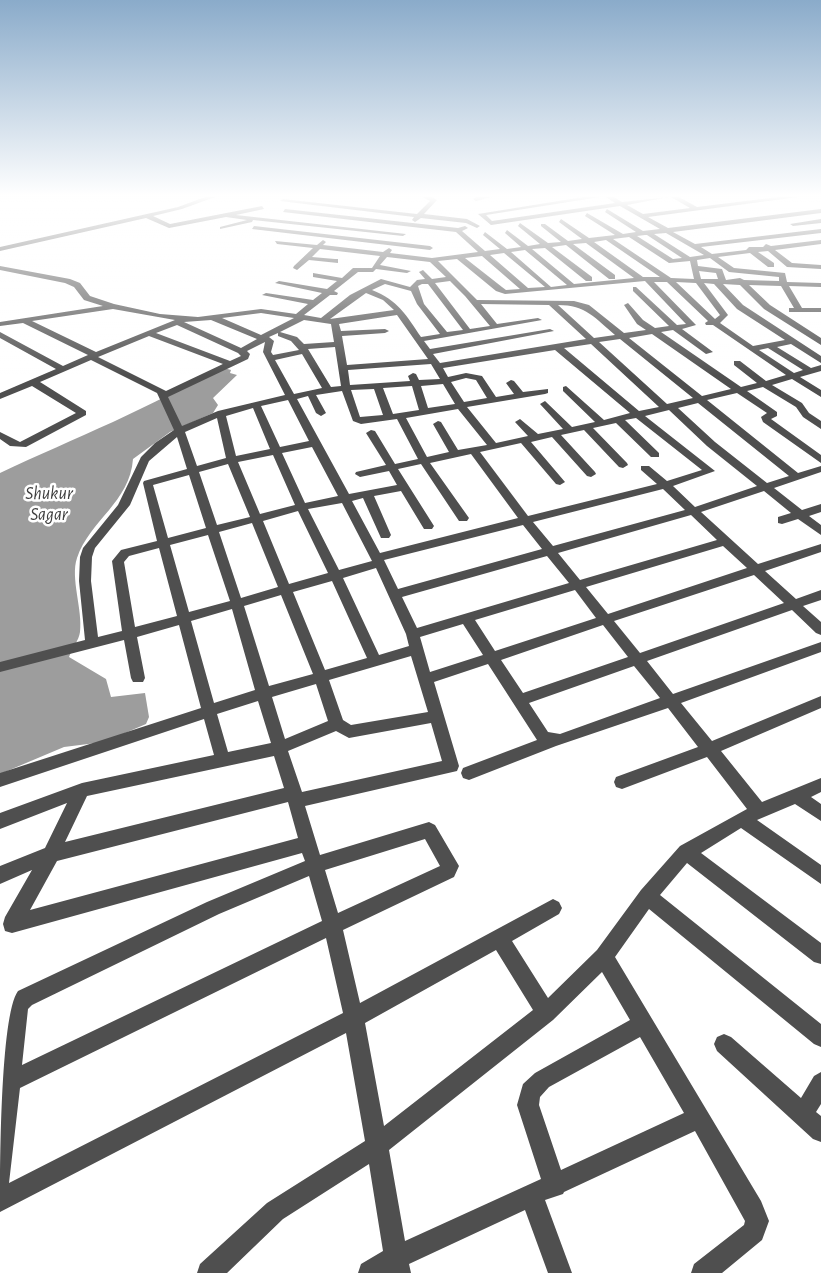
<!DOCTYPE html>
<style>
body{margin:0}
canvas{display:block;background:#fff}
</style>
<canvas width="821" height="1273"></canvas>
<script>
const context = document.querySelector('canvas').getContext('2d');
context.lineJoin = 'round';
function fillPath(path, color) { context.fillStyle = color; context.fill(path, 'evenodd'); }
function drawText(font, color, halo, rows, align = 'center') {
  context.font = font + ' "Alegreya Sans",sans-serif'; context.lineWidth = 5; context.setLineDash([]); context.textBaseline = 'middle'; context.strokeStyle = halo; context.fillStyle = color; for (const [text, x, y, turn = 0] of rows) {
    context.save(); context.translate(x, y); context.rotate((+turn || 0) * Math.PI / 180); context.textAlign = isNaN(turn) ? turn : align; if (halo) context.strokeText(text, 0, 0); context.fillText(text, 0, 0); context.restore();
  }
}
fillPath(new Path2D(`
 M223 364 224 368 231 370 230 373 237 375 213 398 218 405 213 413 170 432 133 459C130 502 90 520 77 558 70 578 83 610 80 632 79 640 72 649 69 657L106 679 111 697 145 693 149 717 146 724 104 742 64 747 0 774V473C74 438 153 408 223 364Z`), '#9d9d9d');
fillPath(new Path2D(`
 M205 197H215L182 209 153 216 170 224 262 206 264 209 236 215 406 234 403 236 253 220 252 222 220 229V227L247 220 226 217 169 228 146 218 0 251V247L178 207Z
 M423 197H432L437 200 424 214 467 219 480 226 477 228 466 223 421 218 415 222 412 220 414 217 280 201 283 199 417 214 430 201Z
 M476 197H492L476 201 473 199Z
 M583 197H600L486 215 492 221 615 203 606 197H614L622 202 669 197 627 205 643 214 690 208 671 197H679L697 207 778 197H798L648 217 668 228 821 209V213L673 232 695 244 821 229V233L701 247 712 254 746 250 749 247H763L766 244 771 246 821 240V244L775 250 792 263 821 265V269L787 267 768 251 758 252 774 263V267H768L750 253 718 257 734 268 785 273 787 282 821 283V287L789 286 802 308H821V312H789V308H794L781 286 749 285 770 305 821 338V345L764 309 740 285 723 284 743 305 821 356V363L791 344 777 347 811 368 821 365V371L800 377 821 390V397L792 379 772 385 802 403 809 413 821 421V429L803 417 796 407 763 387 747 391 777 412V416L771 419 821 455V463L763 422 761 417 767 413 737 393 707 400 798 473 821 466V472L774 488 802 510 821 504V512L809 516 821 525V535L798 519 782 524 778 523V517L791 513 764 491 701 512 758 564 821 544V552L765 571 796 599 821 590V600L803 606 821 622V635L816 633 792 610 647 661 673 694 821 642V652L681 703 712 741 821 696V708L721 751 762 802 821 778V792L811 797 821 804V821L795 804 757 820 821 865V884L741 828 701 853 821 943V964L814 962 687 863 660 895 821 1024V1047L814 1044 649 909 615 957 761 1201 769 1221 762 1240 722 1273H691L694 1264 744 1225 745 1221 695 1131 564 1192 563 1194 545 1200 572 1273H548L525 1210 409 1264 411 1273H358L361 1264 383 1251 369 1164 283 1219 227 1273H197L200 1264 267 1203 365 1141 346 1033 0 1212C0 1172 0 1015 18 991L207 902 305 861 302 853 12 933 5 931 3 924 5 917 32 870 0 884V866L45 848 67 803 0 829V813L82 783 214 755 204 719 0 787V773L201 708 179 625 137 637 145 678 143 682H133L131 678 124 640 0 672V662L85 640 79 581 80 557 83 548 118 505 141 457 155 443 174 430 157 393 91 360 40 382 86 411V415L26 447 10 446 0 439V432L20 442 76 413 32 386 0 399V393L56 369 0 338V332L63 366 88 355 23 323 0 326V322L103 306 84 300 74 287 65 283 0 270V266L70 279 80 283 90 296 114 304 160 314 198 317 261 309 296 314 308 304 262 295 266 293 313 300 322 293 275 283 279 281 327 289 337 281 313 277V273L342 278 353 268H372L380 256 320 249 312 257 335 259H338V263L309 260 297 270 293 268 294 266 313 248 277 244 275 241 317 245 323 240 326 242 323 245 383 252 389 248 392 250 390 253 432 258 478 252 456 232 283 212 285 209 458 228 465 226 468 228 462 231 485 251 500 249 483 235 485 232 507 249 521 247 505 233 507 230 528 246 540 244 518 226 520 223 548 243 561 242 541 226V224H545L568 241 582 239 559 222 561 219 589 238 615 235 585 216 587 213 623 234 636 232 605 212 607 209 643 231 660 229 620 206 491 225 478 214ZM666 233 704 255 690 257 654 234ZM645 235H647L682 258 673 259 637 236ZM629 237 669 263 690 261 694 279 671 278 613 239ZM606 240 660 277H643L594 242ZM586 243 634 278 574 284 532 249 545 248 586 281H592V277L552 247 566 245 609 279H615V275L573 244ZM525 250 567 285 551 287 511 252ZM504 253 545 287 528 288 490 255ZM482 256 520 289 506 290 502 287 465 258ZM387 257 430 262 446 277 432 279 423 270 419 272 425 279 417 280 410 287 381 279 350 295 321 318 304 315 330 295H337L338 293 334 291 358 272H373L376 269 407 273 411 271 380 265ZM710 258 729 272 779 277V281L744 280 740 278 726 280 722 269 698 266 697 260ZM457 259 496 291 505 294 645 281 686 324 677 325 636 287H633V291L669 326 655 328 643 320 628 303 624 305 637 324 646 330 624 333 589 305 574 301 477 300 438 261ZM699 271 716 273 718 279H701ZM450 281 465 296 490 326 470 329 435 283ZM654 282H667L708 321 705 323 706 325H713L786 375 766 381 740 361H734V365L757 383 741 387 661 332 673 330 706 354 713 352 682 329 696 325ZM676 282 696 283 720 315 715 319ZM704 283 714 284 737 309 785 340 753 346 720 323 728 315ZM385 284 411 291 417 304 440 334 421 337C406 315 398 300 372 290ZM422 284H428L463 330 447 332 424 304 418 286ZM366 293 383 300 394 310 330 319ZM481 304 549 305 586 339 440 363 433 354 554 331 550 329 430 349 424 341 542 320 538 318 497 324ZM558 305C586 305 595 318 615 335L594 338ZM113 309 175 320 96 352 32 321ZM261 313 294 318 261 335 222 318ZM397 315 428 359 347 365 342 336 385 333 389 331 385 329 341 331 339 324ZM211 320 257 339 241 348 184 322ZM304 320 331 324 334 342 304 344 297 337 280 332ZM177 325 238 353 241 356 230 361 156 333ZM278 333V336L291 341 299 350 273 355 271 352 274 341 269 337ZM652 334 731 389 702 396 629 338ZM149 336 223 364 166 391 98 357ZM620 339 693 398 667 404 599 342ZM265 342 263 352 285 395 218 411 182 426 168 397 248 359 250 354 247 351ZM591 344 659 407 639 411 564 348ZM335 347 341 386 331 387 308 349ZM768 348 803 370 794 373 759 350ZM555 350 630 413 604 420 566 386 563 387V391L595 422 572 427 545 401 540 404 563 429 538 434 520 419 515 422 528 436 496 443 467 407 545 394 548 393V389L523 392 514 381 511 380 506 383 514 394 496 397 482 376 466 373 448 377 443 368ZM302 354 322 388 294 394 275 360ZM431 364 440 379 419 380 416 374 413 373 408 376 410 381 350 385 348 370ZM466 378 476 380 487 398 464 402 451 382ZM443 384 455 404 428 408 421 386ZM412 386 419 410 393 414 383 388ZM374 389 383 415 360 417 351 390ZM342 391 353 421 361 424 397 419 418 459 395 464 375 431 371 430 366 433 386 465 356 472 355 474 360 477 389 471 397 485 349 494 297 399 308 396 316 413 321 416 326 413 316 395ZM288 400 309 441 280 447 261 406ZM698 403 789 476 767 483 715 442 678 408ZM253 408 270 449 236 456 226 416ZM458 409 487 445 458 450 441 422 438 421 433 424 449 452 427 457 406 418ZM669 410 707 446 757 486 695 507 673 486 715 471 645 416ZM217 418 226 458 197 466 185 432ZM636 418 702 470 667 481 649 466H641V470L657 484 528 516 480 452 521 443 556 484 560 485 565 482 531 442 552 437 587 476 591 477 596 474 595 472 561 435 584 430 619 467 623 468 628 465 627 463 593 428 616 423 651 457H659V453L625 420ZM177 437 187 469 144 481 143 483 157 541 121 550 112 561 122 631 98 637 91 581 92 557 95 548 130 505 149 461ZM312 447 338 496 305 503 282 453ZM471 454 518 518 380 553 352 501 363 498 381 538H389L391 535 374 496 401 491 424 529H432L434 526 398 469 421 464 459 521H467L469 518 430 463ZM273 455 295 505 260 514 238 462ZM228 464 250 517 217 525 199 472ZM189 475 206 528 168 538 153 485ZM663 489 685 510 553 546 533 522ZM342 503 372 561 339 570 308 509ZM298 511 328 573 289 584 263 521ZM691 515 717 540 580 580 558 553ZM252 523 278 587 241 598 219 532ZM523 525 542 549 398 589 384 560ZM208 535 230 601 189 612 170 545ZM723 546 747 568 608 614 586 587ZM159 548 177 616 135 627 124 562 129 556ZM547 556 569 583 417 628 402 597ZM376 568 406 634 409 646 379 655 343 578ZM754 575 784 603 640 653 614 621ZM332 581 367 658 325 670 293 592ZM575 590 596 618 495 651 475 620ZM281 595 313 674 269 686 244 606ZM232 609 255 690 214 703 191 621ZM463 624 483 655 430 672 420 637ZM603 625 628 657 523 693 501 660ZM411 656 428 712 351 725 343 720 329 680ZM488 664 537 740 463 768 461 773 463 778 469 780 556 746 668 708 698 747 616 777 614 782 616 787 622 789 707 757 747 809 680 846 641 890 597 950 548 998 512 941 559 914 562 908 559 902 553 899 360 1003 343 930 454 877 459 866 435 825 429 822 320 855 305 806 457 771 459 766 434 682ZM634 666 660 698 560 734 548 732 529 703ZM316 684 328 721 285 739 272 697ZM258 701 271 743 228 752 217 714ZM431 723 442 761 302 792 288 751 336 731 349 738ZM274 756 284 788 65 842 87 796ZM288 802 298 838 30 910 57 861ZM425 839 440 866 338 913 325 870ZM309 876 322 921 22 1065 28 1009 32 1005 219 914ZM326 938 343 1013 9 1183 20 1088ZM496 950 533 1010 384 1126 365 1023ZM602 972 630 1020 535 1073 523 1084 517 1105 541 1179 405 1241 389 1150 553 1020ZM640 1037 684 1113 561 1170 539 1105 540 1097 549 1087Z
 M821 219V223L793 226 790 224Z
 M254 226 430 246 433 248 430 250 252 229Z
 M724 1034 731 1037 801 1098 814 1076 821 1072V1104L816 1112 821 1116V1142L813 1139 717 1051 714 1044 717 1037Z`), '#4f4f4f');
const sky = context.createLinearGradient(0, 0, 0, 376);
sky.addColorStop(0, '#8aabca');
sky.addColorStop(0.52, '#fff');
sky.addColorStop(1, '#ffffff00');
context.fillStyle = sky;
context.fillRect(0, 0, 821, 376);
drawText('italic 18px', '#3e3e3e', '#fff', [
 ["Shukur",49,494],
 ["Sagar",49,515]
]);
</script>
